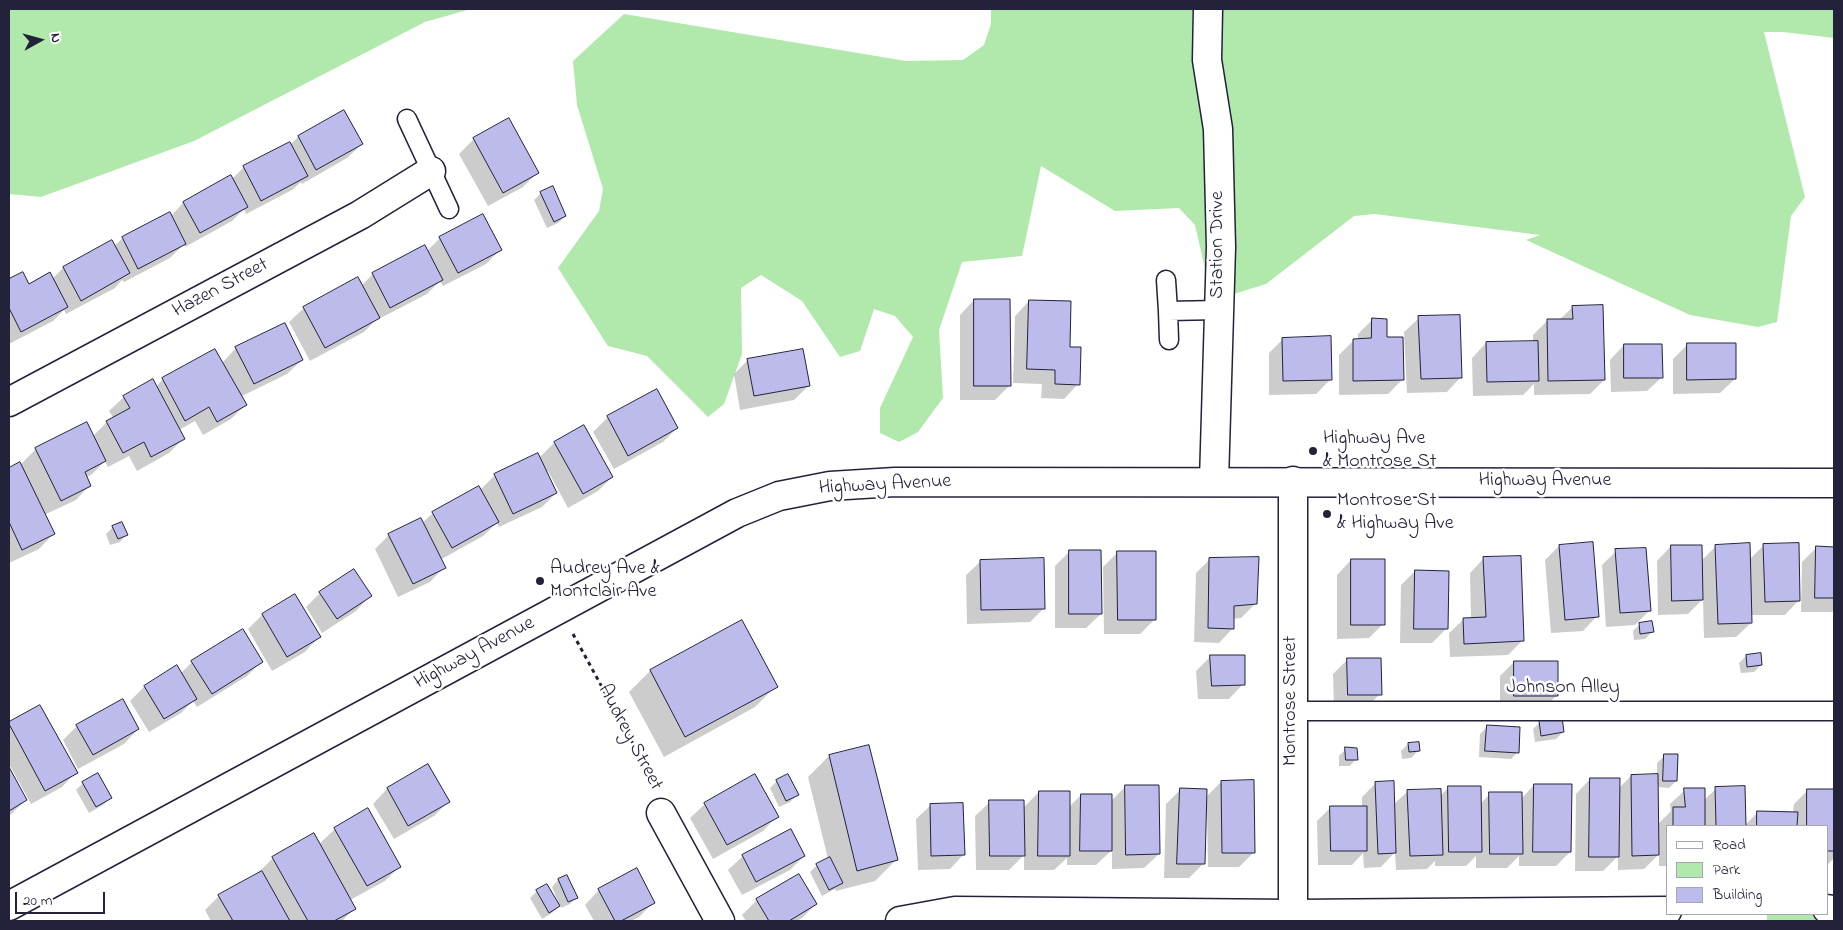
<!DOCTYPE html>
<style>
body{margin:0}
#map{position:relative;width:1843px;height:930px;overflow:hidden;background:#fff;font-family:"Indie Flower",sans-serif}
canvas{display:block}
.frame{position:absolute;inset:0;border:10px solid #22223b;pointer-events:none}
.legend{position:absolute;left:1666px;top:825px;width:162px;height:90px;box-sizing:border-box;background:#fff;border:1px solid #a7a7b1;margin:0;padding:6px 9px;list-style:none;font-size:15px;color:#22223b}
.legend li{display:flex;align-items:center;gap:10px;height:25px}
.legend b{width:25px;border:1px solid #a7a7b1}
.north{position:absolute;left:15px;top:15px;width:50px;height:50px;-webkit-text-stroke:4px #fff;paint-order:stroke;rotate:83deg;font-size:14px;font-weight:700;line-height:20px;text-align:center;color:#22223b}
.north::after{content:'';display:block;margin:auto;width:18px;height:22px;background:#22223b;clip-path:polygon(50% 0,100% 100%,50% 72%,0 100%)}
.scale{position:absolute;left:15px;top:892px;width:90px;height:22px;box-sizing:border-box;border:2px solid #22223b;border-top:0;padding-left:6px;font-size:15px;line-height:18px;white-space:nowrap;color:#22223b;-webkit-text-stroke:4px #fff;paint-order:stroke}
</style>
<div id="map">
<canvas width="1843" height="930"></canvas>
<div class="frame"></div>
<ul class="legend">
<li><b style="height:6px;background:#fff"></b>Road</li>
<li><b style="height:14px;background:#b1e9ac"></b>Park</li>
<li><b style="height:14px;background:#bdbaec"></b>Building</li>
</ul>
<div class="north">N</div>
<div class="scale">20 m</div>
</div>
<script>
const context = document.querySelector('canvas').getContext('2d');
context.lineJoin = 'round';
function fillPath(path, color) { context.fillStyle = color; context.fill(path, 'evenodd'); }
function trace(path, color, width, dash) { context.strokeStyle = color; context.lineWidth = width; context.lineCap = dash ? 'butt' : 'round'; context.setLineDash(dash || []); context.stroke(path); }
function drawText(font, color, halo, rows, align = 'center') {
  context.font = font + ' "Indie Flower",sans-serif'; context.lineWidth = 5; context.setLineDash([]); context.textBaseline = 'middle'; context.strokeStyle = halo; context.fillStyle = color; for (const [text, x, y, turn = 0] of rows) {
    context.save(); context.translate(x, y); context.rotate((+turn || 0) * Math.PI / 180); context.textAlign = isNaN(turn) ? turn : align; if (halo) context.strokeText(text, 0, 0); context.fillText(text, 0, 0); context.restore();
  }
}
fillPath(new Path2D(`
 M9 9H471L425 22 194 141 41 197 9 194Z
 M991 9H1834V38L1783 32H1764L1805 197 1791 216 1777 322 1758 327 1690 315 1526 240 1540 235 1375 214 1354 216 1266 284 1224 297 1208 282 1195 225 1179 208 1115 211 1041 166 1022 256 962 262 939 330 943 398 918 432 899 442 880 433V408L913 337 895 316 874 309 860 351 840 357 802 301 761 275 741 288 742 354 724 404 708 417 647 356 608 346 558 268 599 211 603 189 577 105 573 61 624 14 906 61 963 60 984 45 991 24Z
 M1767 914H1827L1834 921H1767Z`), '#b1e9ac');
fillPath(new Path2D(`
 M344 112 362 144 347 158 302 184 301 182 292 190 246 214 244 209 232 221 185 247 184 244 170 258 124 282 122 280 115 288 66 314 64 310 53 321 9 344V281L23 274 29 285 52 279 63 268 112 242 114 246 123 238 171 216 183 203 230 177 232 179 244 167 290 145 298 137Z
 M508 120 538 172 523 187 488 206 459 154 474 139Z
 M541 193 565 216 558 223 547 228 534 200Z
 M440 238 500 250 486 264 443 286 440 281 427 294 375 321 364 332 310 361 289 322 304 308 361 286 373 274 427 251Z
 M974 300 1010 385 995 400H960V315Z
 M1029 301 1078 384 1064 399 1041 398 1042 384 1013 383 1015 316Z
 M1573 307 1604 380 1590 394 1534 395V384L1523 395 1473 396 1472 358 1486 343 1533 342V335L1547 321 1559 320Z
 M1419 318 1461 377 1447 392 1407 393 1404 332Z
 M1373 319 1386 339 1402 380 1388 394 1339 395V355L1354 340H1358V334Z
 M1283 339 1331 379 1316 394 1269 395V353Z
 M1624 345 1662 377 1647 391 1611 392 1610 360Z
 M1687 345 1735 379 1720 393 1673 394V359Z
 M236 348 302 360 287 374 240 397 245 405 231 419 203 435 195 421 179 430 184 438 169 453 137 471 129 456 108 467 105 461 91 475 86 477 90 485 76 500 44 515 53 534 39 549 9 563V469L20 465 36 449 93 436 107 422 114 419 109 411 124 397 156 387 163 379 222 363Z
 M748 360 808 386 794 400 740 410 734 374Z
 M608 417 677 428 663 442 614 469 593 432Z
 M584 426 612 477 598 491 568 508 548 471 546 472 556 493 542 507 499 527 497 523 483 536 440 560 444 567 430 582 398 597 375 549 389 535 422 523 433 513 480 490 495 475 539 458 554 443Z
 M113 527 126 535 120 542 110 545 106 534Z
 M1764 545 1799 600 1785 615H1751V623L1736 637 1704 638 1703 599 1688 614 1658 615 1657 561 1671 546 1701 561 1716 546 1749 560Z
 M1559 546 1597 616 1583 631 1551 633 1545 560Z
 M1816 548H1834V610L1832 612H1801L1802 562Z
 M1070 551 1101 614 1086 628H1055V566Z
 M1616 551 1649 611 1635 625 1606 627 1602 565Z
 M1118 552 1155 619 1140 634H1104L1103 567Z
 M1484 558 1522 641 1508 655 1450 657 1449 633 1464 619H1471L1470 573Z
 M1210 559 1255 604 1241 618 1233 619V628L1219 643 1194 642 1196 573Z
 M1351 560 1383 624 1369 638 1337 639V575Z
 M981 561 1044 608 1030 622 967 624 966 575Z
 M1415 571 1446 629 1432 643H1400L1401 585Z
 M320 593 370 596 356 611 322 633 306 607Z
 M295 596 319 637 305 652 272 671 248 629 262 615Z
 M741 622 776 686 755 707 664 757 629 692 650 671Z
 M1640 624 1652 632 1645 639 1634 640 1633 631Z
 M1746 656 1761 665 1754 672 1741 673 1739 663Z
 M1210 657 1243 684 1229 699H1198L1196 671Z
 M1347 660 1380 694 1366 708 1334 709 1333 674Z
 M192 662H261L247 676 197 707 193 701 181 713 149 732 130 701 144 687 177 667 181 673Z
 M1514 662 1557 695 1543 709H1500V676Z
 M39 706 76 772 62 787 31 804 9 764V723Z
 M1540 722 1563 732 1556 739 1535 742 1533 729Z
 M77 726 138 729 124 744 78 769 63 740Z
 M1487 727 1518 752 1511 759 1479 757 1480 734Z
 M1408 744 1418 751 1411 758 1402 759 1401 751Z
 M868 746 896 860 875 881 836 891 835 889 822 896 810 872 817 865 828 859 808 777 829 756Z
 M1346 749 1356 759 1350 766H1339V756Z
 M1664 756 1676 781 1669 788 1657 787 1658 824 1671 811 1670 804 1685 790 1704 800 1716 789 1745 825 1758 812 1793 813 1794 804 1808 790H1834V858L1827 865V826H1667V866H1659V854L1644 869 1618 870V856L1603 871H1575L1576 794 1590 779 1618 789 1631 776H1657V763Z
 M428 766 448 802 434 816 394 839 373 804 387 789Z
 M9 770 26 800 9 816Z
 M777 781 797 795 790 802 779 807 770 788Z
 M1221 782 1253 853 1239 867H1208L1207 812H1205L1203 864 1189 878H1164L1166 804 1180 790 1205 798Z
 M83 783 110 798 103 805 89 813 76 790Z
 M1376 783 1393 805 1408 791 1440 796 1449 787 1480 804 1490 794 1521 799 1534 785 1570 852 1556 866H1519V856L1507 868H1476V856L1466 866H1435V861L1427 869 1396 870 1395 852 1381 867 1364 868 1363 853 1352 865H1318L1317 821 1331 807H1362V797Z
 M1125 787 1159 854 1144 868 1112 869V850L1096 865H1067V858L1054 870H1024V855L1009 870H976L975 816 990 802 1023 808 1039 792 1069 807 1081 795 1111 801Z
 M705 804 777 816 763 831 713 859 690 818Z
 M931 805 964 854 950 869 918 870 916 819Z
 M335 829 399 867 385 881 350 900 355 908 342 921H211L205 910 219 896 254 877 273 858 319 844Z
 M743 856H804L790 870 742 895 728 870Z
 M799 875 816 904 802 918 797 921H746L742 915 757 900Z
 M558 880 577 897 570 904 561 908 560 905 552 913 542 919 530 898 537 891 556 902H558L552 887Z
 M599 890 654 902 639 917 631 921H594L585 905Z`), '#0003');
const building = new Path2D(`
 M344 110 363 144 316 170 298 136Z
 M509 118 539 173 503 193 473 138Z
 M290 142 308 176 261 201 243 166Z
 M231 175 248 207 200 233 183 202Z
 M553 186 566 216 554 222 540 192Z
 M170 212 186 244 138 269 122 237Z
 M483 214 502 250 458 273 439 237Z
 M112 240 130 273 81 301 63 267Z
 M425 245 443 280 390 308 372 273Z
 M23 272 29 284 50 272 68 307 21 332 9 308V279Z
 M358 277 380 318 325 348 303 307Z
 M974 299H1010L1011 386H974Z
 M1029 300 1071 301 1070 347H1081L1080 385 1055 384V370L1027 369Z
 M1603 305 1605 380 1548 381 1547 319H1573L1572 306Z
 M1460 315 1462 378 1421 379 1418 316Z
 M1372 318 1387 319V337H1403L1404 380 1353 381V339L1371 338Z
 M285 323 303 360 254 384 235 347Z
 M1331 336 1332 380 1283 381 1282 338Z
 M1538 341 1539 381 1487 382 1486 342Z
 M1687 343H1736V379L1687 380Z
 M1624 344H1662L1663 378H1624Z
 M215 349 247 405 217 422 209 407 185 421 162 378Z
 M803 349 810 386 754 396 747 359Z
 M153 379 185 439 151 457 144 442 123 453 106 421 130 408 123 396Z
 M657 389 678 428 628 456 607 416Z
 M87 422 106 461 85 472 91 486 61 501 35 448Z
 M584 425 613 477 583 494 554 442Z
 M538 453 557 493 513 514 494 474Z
 M20 462 55 534 22 550 9 522V468Z
 M479 486 499 522 452 548 432 512Z
 M421 518 446 568 413 584 388 534Z
 M122 522 128 535 118 539 112 526Z
 M1593 542 1599 617 1565 620 1559 545Z
 M1750 543 1752 623 1718 624 1715 545Z
 M1799 543 1800 601 1765 602 1763 544Z
 M1671 545H1702L1703 600 1672 601Z
 M1816 546 1834 547V598H1815Z
 M1646 548 1651 611 1620 613 1615 549Z
 M1069 550H1101L1102 614H1069Z
 M1117 551H1156V620H1118Z
 M1521 556 1524 641 1464 644 1463 618 1486 617 1483 557Z
 M1259 557 1257 604 1234 606V629L1208 628 1209 558Z
 M1044 558 1045 609 981 610 980 560Z
 M1351 559H1385V625H1351Z
 M354 569 372 596 337 619 319 592Z
 M1415 570 1449 571 1448 629H1414Z
 M295 594 321 637 287 657 262 614Z
 M742 620 778 687 685 737 650 670Z
 M1652 621 1654 632 1640 634 1639 623Z
 M243 629 263 662 212 694 191 661Z
 M1761 653 1762 665 1747 667 1746 655Z
 M1210 655H1245V685L1212 686Z
 M1347 658H1381L1382 695H1348Z
 M1514 661H1558V696H1514Z
 M177 665 197 699 164 719 144 686Z
 M123 699 139 729 93 755 76 725Z
 M40 705 78 773 45 791 9 724V722Z
 M1562 717 1564 732 1541 736 1539 721Z
 M1487 725 1520 727 1519 753 1485 751Z
 M1419 742 1420 751 1409 752 1408 743Z
 M869 745 898 860 857 871 829 755Z
 M1345 747 1357 748 1358 760H1346Z
 M1664 754H1678L1677 781H1663Z
 M428 764 450 802 408 826 387 788Z
 M9 767 27 800 9 811Z
 M98 773 112 798 96 807 82 782Z
 M755 774 779 817 727 845 704 803Z
 M788 774 799 795 786 801 776 780Z
 M1658 774 1659 855 1632 856 1631 775Z
 M1590 778H1620L1619 857H1589Z
 M1254 780 1255 853H1222L1221 781Z
 M1394 781 1396 853 1378 854 1375 782Z
 M1534 784H1572L1571 852H1533Z
 M1125 785H1159L1160 854 1126 855Z
 M1448 786H1481L1482 852H1449Z
 M1745 786 1746 826H1716L1715 787Z
 M1180 788 1207 789 1205 864H1177Z
 M1684 788H1705V826H1673V807H1685Z
 M1441 789 1443 855 1410 856 1407 790Z
 M1807 789H1834V851H1827V826H1807Z
 M1039 791H1070V856H1038Z
 M1489 792H1522L1523 854H1490Z
 M1081 794H1112V851H1080Z
 M989 800H1024L1025 856H990Z
 M963 803 965 855 931 856 930 804Z
 M1330 806H1367V851H1331Z
 M368 808 401 867 367 886 334 828Z
 M1757 811 1798 812 1797 826H1757Z
 M791 829 805 856 756 882 742 855Z
 M314 833 356 909 334 921H308L272 857Z
 M830 857 843 883 829 890 816 864Z
 M637 868 655 903 621 921H615L598 889Z
 M262 871 290 921H233L218 895Z
 M799 874 817 904 789 921H769L756 899Z
 M567 875 578 898 568 902 558 879Z
 M547 884 560 906 549 913 536 890Z`);
fillPath(building, '#bdbaec');
trace(building, '#22223b', 1);
const lane = new Path2D(`
 M407 119 449 209
 M1166 280 1168 311
 M1169 340 1168 311 1219 310
 M1292 711H1834`);
const street = new Path2D(`
 M1208 9 1207 60 1218 129 1221 247 1214 481
 M9 402 360 215 431 171
 M1293 481V921
 M661 813 720 921
 M1827 909 1834 910
 M900 921 955 911 1293 914 1667 911`);
const secondary = new Path2D(`
 M9 906 737 513 779 496 830 486 895 482 1834 483`);
trace(lane, '#22223b', 21);
trace(street, '#22223b', 31);
trace(secondary, '#22223b', 31);
trace(new Path2D(`
 M573 634 655 784`), '#22223b', 3, [4, 4]);
trace(lane, '#fff', 18);
trace(street, '#fff', 28);
trace(secondary, '#fff', 28);
for (const [x, y, r, color] of [
 [1313,451,5,"#22223b"],
 [1327,514,5,"#22223b"],
 [540,581,5,"#22223b"]
]) { const dot = new Path2D(); dot.arc(x, y, r, 0, 2 * Math.PI); context.fillStyle = color; context.fill(dot); trace(dot, '#fff', 2); }
drawText('20px', '#22223b', '#fff', [
 ["Station Drive",1219,245,-90],
 ["Hazen Street",221,289,-28],
 ["Highway Avenue",1545,482],
 ["Highway Avenue",885,486,-3],
 ["Highway Avenue",475,654,-28],
 ["Johnson Alley",1563,689],
 ["Montrose Street",1292,701,-90],
 ["Audrey Street",629,738,62]
]);
drawText('20px', '#22223b', '#fff', [
 ["Highway Ave",1323,440],
 ["& Montrose St",1323,463],
 ["Montrose St",1337,502],
 ["& Highway Ave",1337,525],
 ["Audrey Ave &",550,570],
 ["Montclair Ave",550,593]
], 'left');
</script>
